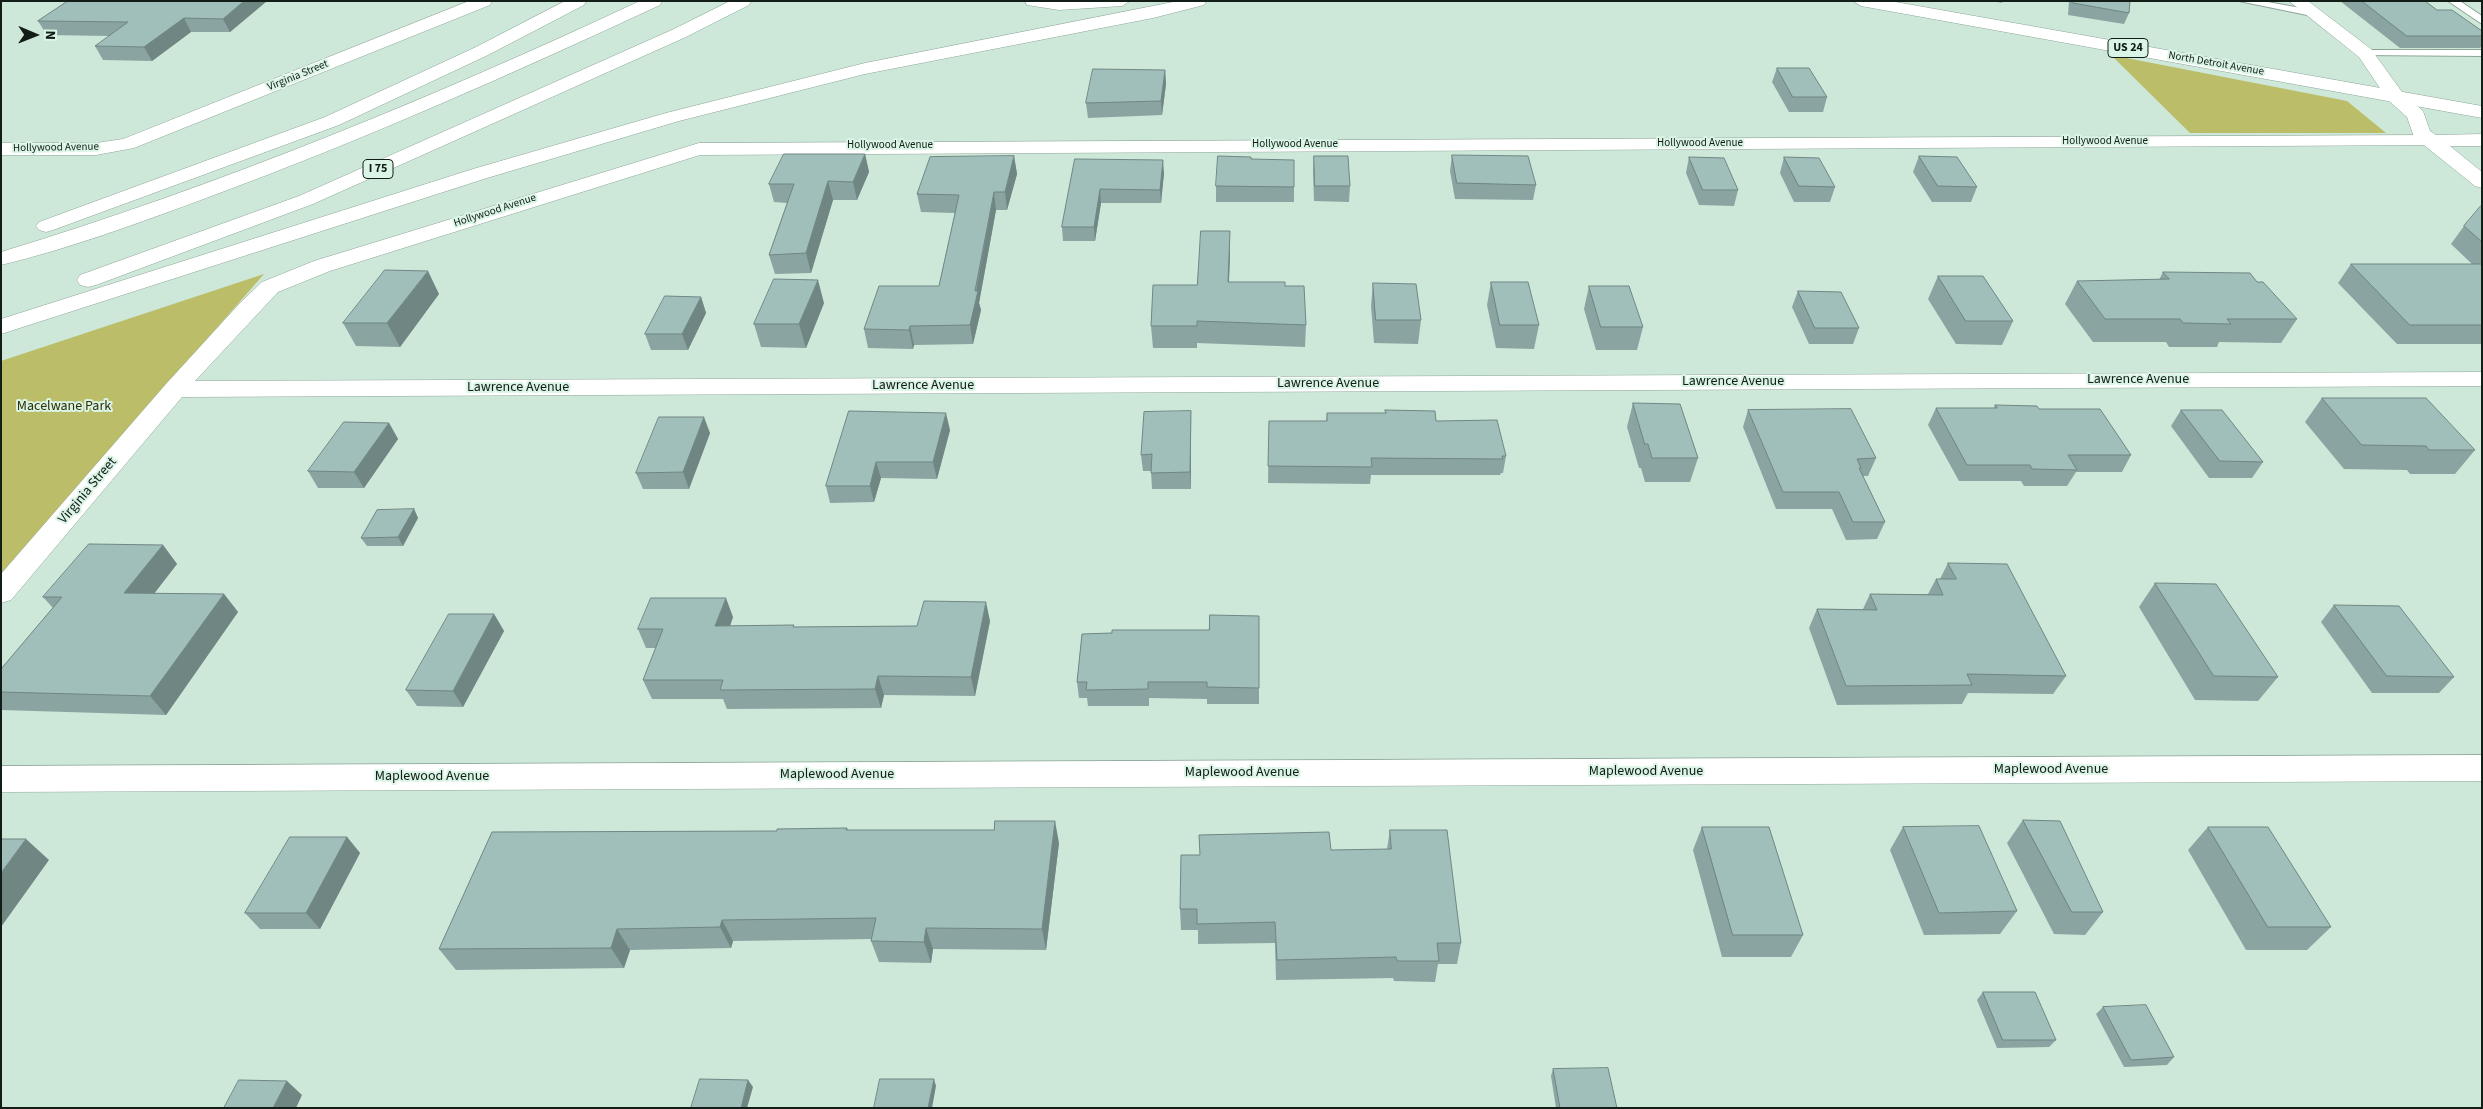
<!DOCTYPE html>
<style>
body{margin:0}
#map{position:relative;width:2483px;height:1109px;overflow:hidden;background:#cde7d8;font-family:"Source Sans 3",sans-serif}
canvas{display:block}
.frame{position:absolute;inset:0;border:2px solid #131d18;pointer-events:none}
.north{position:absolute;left:10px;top:10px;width:50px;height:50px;-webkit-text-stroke:4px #daf4e5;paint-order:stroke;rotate:91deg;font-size:14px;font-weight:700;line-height:20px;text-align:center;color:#131d18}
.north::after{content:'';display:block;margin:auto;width:18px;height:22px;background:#131d18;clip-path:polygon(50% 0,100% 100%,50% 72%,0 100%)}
</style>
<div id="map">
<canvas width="2483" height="1109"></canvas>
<div class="frame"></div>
<div class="north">N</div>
</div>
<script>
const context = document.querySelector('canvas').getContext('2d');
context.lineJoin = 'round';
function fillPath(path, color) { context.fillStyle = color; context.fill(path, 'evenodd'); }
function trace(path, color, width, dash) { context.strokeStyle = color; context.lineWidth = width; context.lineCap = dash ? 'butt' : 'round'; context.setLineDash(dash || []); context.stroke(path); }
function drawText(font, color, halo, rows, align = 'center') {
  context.font = font + ' "Source Sans 3",sans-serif'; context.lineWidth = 4; context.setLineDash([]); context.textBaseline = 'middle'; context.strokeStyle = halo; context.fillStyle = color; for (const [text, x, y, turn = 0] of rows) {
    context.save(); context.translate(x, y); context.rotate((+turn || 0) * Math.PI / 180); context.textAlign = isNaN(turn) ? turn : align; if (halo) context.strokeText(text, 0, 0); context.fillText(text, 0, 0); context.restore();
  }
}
fillPath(new Path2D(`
 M2111 55 2347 101 2386 133H2190Z
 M264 274 1 575V361Z`), '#bcbd69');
const lane = new Path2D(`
 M2239 1H2262L2312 10 2317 13 2312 16Z
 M2448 1H2460L2482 16V24Z
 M2365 50H2482V56L2361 55 2360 53Z`);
const street = new Path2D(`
 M469 1H492L490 5 134 148 96 155H1V143H96L123 139Z
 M2431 135 2438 137 2441 141 2438 145 700 155 330 271 278 292 195 381 2482 372V386L182 397 11 600 1 603V574L166 384 241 302 262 282 314 261 699 143Z
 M2482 755V781L1 792V766Z`);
const secondary = new Path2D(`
 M2289 1H2308L2371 49 2402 92 2423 111 2430 131 2436 135 2482 134V146H2450L2482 172V188L2475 186 2414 137 2407 117 2388 100 2359 57Z`);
const primary = new Path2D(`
 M1853 1H1890L2482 106V118L1861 6Z`);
const highway = new Path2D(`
 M565 1H586L584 5 488 55 339 125 53 230 46 232 39 230 36 226 39 222 325 117 476 47Z
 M640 1H662L660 5C512 74 363 140 209 197 141 222 72 248 1 265V252C221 185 432 98 640 1Z
 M730 1H751L749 5 686 37 313 204 96 285 88 287 80 285 77 280 80 275 299 196 674 29Z
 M1025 1H1130L1122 6 1059 10 1027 5Z
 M1178 1H1206L1204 5 1153 18 865 74 679 121 487 178 1 334V319L473 169 666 113 865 63Z`);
trace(lane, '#8da698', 2);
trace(street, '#8da698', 1);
trace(secondary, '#8da698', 1);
trace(primary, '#8da698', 1);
trace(highway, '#8da698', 1);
fillPath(lane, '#fff');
fillPath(street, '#fff');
fillPath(secondary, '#fff');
fillPath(primary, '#fff');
fillPath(highway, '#fff');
fillPath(new Path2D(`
 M68 1H267L230 32H191L152 61 103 60 95 46 110 36 47 35 38 21Z
 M1992 1H2002V3Z
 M2069 1H2130L2129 13 2124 24 2068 15Z
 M2340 1H2425L2437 10 2482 31V46L2480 48H2400Z
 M1777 68 1827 97 1823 112H1789L1772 82Z
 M1165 70 1166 84 1162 115 1088 118 1086 103Z
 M865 154 869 172 857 200H833L811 273 775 274 769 255 787 203 774 202 769 184Z
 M1452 155 1536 185 1533 200 1455 199 1450 171Z
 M1014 156 1017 174 1007 210H996L979 303 981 310 973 344 914 345 913 349 868 348 864 329 939 286 955 213 921 212 917 194Z
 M1314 156 1350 186 1349 202 1314 201 1313 171Z
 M1919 156 1977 187 1971 202H1932L1913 172Z
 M1689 157 1738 190 1734 206 1699 205 1686 173Z
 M1784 157 1835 187 1830 202H1794L1780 173Z
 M1075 159 1164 173 1161 203H1101L1095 241H1063L1062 227Z
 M1251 159 1294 187V202H1216V186Z
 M2482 207V344H2397L2338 283 2351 264H2472L2451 244 2464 226Z
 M1230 253 1229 282 1285 286 1306 325 1305 347 1197 343V348H1153L1151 326 1197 285Z
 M2163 272 2257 282 2297 319 2281 343 2219 342 2217 347H2169L2166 342H2093L2065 304 2077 281 2159 280Z
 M1938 276 2013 321 2002 345 1956 344 1928 299Z
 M1491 282 1539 325 1534 349 1496 348 1487 305Z
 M1373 283 1421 320 1418 344 1374 343 1371 306Z
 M1589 286 1643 327 1637 350H1596L1584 309Z
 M1798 291 1859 328 1853 344H1809L1792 307Z
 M439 294 400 347 356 346 343 323Z
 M701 297 706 313 688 350H651L645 334Z
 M824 303 806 348 761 347 754 324Z
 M2322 398 2475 450 2455 474H2410L2407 470 2344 469 2305 422Z
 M1633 403 1698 458 1690 482H1645L1641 468H1639L1627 427Z
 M1995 405 2131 455 2122 472H2076L2067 486H2024L2021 481H1959L1928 425 1936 408H1994Z
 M1385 410 1436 421 1506 456 1503 473H1501L1500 475H1371L1370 484 1268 483 1269 421H1326L1327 413H1385Z
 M1748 410 1876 458 1868 476H1863L1885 522 1877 539 1846 540 1832 509H1776L1743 427Z
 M2181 410 2263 462 2252 478H2209L2171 426Z
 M849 411 950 430 937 479 881 478 874 502 830 503 826 486Z
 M1191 411V489H1152L1151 471H1143L1141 455Z
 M389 423 398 439 364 488H318L308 471Z
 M710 433 689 489H643L636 473Z
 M414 509 418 518 403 546H367L361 538Z
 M163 545 177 564 154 593 224 594 238 612 166 715 1 710V669L53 608 43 597Z
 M1948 563 2066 676 2053 694 1968 693 1962 704 1837 705 1809 628 1817 609H1863L1870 594H1928L1936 579H1940Z
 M2155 583 2278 677 2258 701 2195 700 2139 607Z
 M2334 605 2454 677 2439 693H2372L2321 622Z
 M494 614 504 631 463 707 417 706 406 690Z
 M733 617 730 626 794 627 917 626 990 621 975 696 884 695 881 708 727 709 723 699H652L643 680 656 648H646L638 629Z
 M1082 634 1259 688V704H1207V699L1149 698V706H1088L1087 698H1079L1077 682Z
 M2023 820 2103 912 2085 935 2054 934 2007 843Z
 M1702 827 1803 935 1791 957H1722L1693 850Z
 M1903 827 2017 911 2000 934 1924 935 1890 850Z
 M2208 827 2331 927 2307 950H2246L2188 850Z
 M847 828 848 830 1059 843 1046 950 933 949 931 963 879 962 871 941V939L733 941 731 948 630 950 624 968 456 970 439 949 777 831Z
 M1390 830 1461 943 1457 964H1438L1435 982 1394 981 1393 978 1276 980 1275 943 1198 944V930H1181L1180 909 1200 855 1387 849Z
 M347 837 360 853 320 929H260L245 913Z
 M1983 992 2056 1040 2049 1047 1997 1048 1977 1000Z
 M2103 1007 2174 1057 2167 1065 2124 1067 2096 1014Z
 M1553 1069 1617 1108H1556L1551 1076Z`), '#8aa4a1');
fillPath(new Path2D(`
 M244 1H267L230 32 223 19Z
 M184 18 191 32 152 61 144 47Z
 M1165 70 1166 84 1162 115 1161 101Z
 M865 154 869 172 857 200 853 182Z
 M1014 156 1017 174 1007 210 1005 192Z
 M1163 160 1164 173 1161 203 1160 190Z
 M828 181 833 200 811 273 806 253Z
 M1100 189 1101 203 1095 241 1094 227Z
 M994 192 996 210 979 303 981 310 973 344 970 325Z
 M1230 231V253L1228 304V282Z
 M428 271 439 294 400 347 387 323Z
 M818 280 824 303 806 348 799 324Z
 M701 297 706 313 688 350 682 334Z
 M910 326 914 345 913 349 909 330Z
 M1191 411V489L1190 472Z
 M946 413 950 430 937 479 933 462Z
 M704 417 710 433 689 489 683 472Z
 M389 423 398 439 364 488 354 472Z
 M876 462 881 478 874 502 870 486Z
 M414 509 418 518 403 546 398 537Z
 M163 545 177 564 140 612 124 593Z
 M224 594 238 612 166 715 150 696Z
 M726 598 733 617 723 645 715 626Z
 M986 602 990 621 975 696 971 677Z
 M494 614 504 631 463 707 453 691Z
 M878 676 884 695 881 708 875 689Z
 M1055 821 1059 843 1046 950 1042 929Z
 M347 837 360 853 320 929 306 913Z
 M26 839 49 860 1 927V873Z
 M722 920 733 941 731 948 720 927Z
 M926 928 933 949 931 963 924 942Z
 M617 929 630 950 624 968 611 948Z
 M934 1079 936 1086 932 1108H928Z
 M748 1080 753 1087 747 1108H741Z
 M287 1081 302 1095 296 1108H273Z`), '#708683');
const building = new Path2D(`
 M68 1H244L223 19 184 18 144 47 95 46 128 22 38 21Z
 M2073 1H2130L2129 13 2073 3Z
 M2362 1H2425L2437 10H2452L2482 31V36H2407Z
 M1777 68H1809L1827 97H1793Z
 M1093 69 1165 70 1161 101 1086 103Z
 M784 154H865L853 182 828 181 806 253 769 255 794 184H769Z
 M1452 155 1528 156 1536 185 1457 183Z
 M1014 156 1005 192H994L975 291H978L970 325 910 326 909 330 864 329 879 286H939L959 195 917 194 930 157Z
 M1218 156 1251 157V159L1294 160V187L1216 186Z
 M1314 156H1348L1350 186H1315Z
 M1919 156 1957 157 1977 187 1938 186Z
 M1689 157 1724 158 1738 190H1703Z
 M1784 157 1819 158 1835 187 1799 186Z
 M1075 159 1163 160 1160 190 1100 189 1094 227H1062Z
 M2481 206 2482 207V242L2464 226Z
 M1201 231H1230L1228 282H1285V286H1304L1306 325 1197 321V326H1151L1153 285H1197Z
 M2351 264H2482V325H2410Z
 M385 270 428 271 387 323H343Z
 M2163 272 2250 273 2257 282H2263L2297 319H2227L2231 324 2183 323 2180 319H2105L2077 281 2169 279Z
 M1938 276H1983L2013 321H1966Z
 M774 279 818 280 799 324H754Z
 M1491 282H1528L1539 325H1500Z
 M1373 283 1416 284 1421 320H1376Z
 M1589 286H1629L1643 327H1601Z
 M1798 291 1841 292 1859 328H1815Z
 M665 296 701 297 682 334H645Z
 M2322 398H2426L2475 450H2429L2426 446 2362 445Z
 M1633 403 1680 404 1698 458H1652L1648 444H1645Z
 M1995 405 2037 406 2039 409H2100L2131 455H2068L2077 470 2032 469 2030 465H1967L1936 408H1997Z
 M1851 409 1876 458 1857 459 1861 468H1859L1885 522H1853L1839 492H1783L1748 410Z
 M1385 410 1435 411 1436 421 1497 420 1506 456H1502L1503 459 1371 458 1372 467 1268 466 1269 421H1327V413H1386Z
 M2181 410H2222L2263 462 2220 461Z
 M849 411 946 413 933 462H876L870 486H826Z
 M1191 411 1190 472 1151 473 1152 454 1141 455 1144 412Z
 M659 417H704L683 472 636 473Z
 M344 422 389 423 354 472 308 471Z
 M414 509 398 537 361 538 377 510Z
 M89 544 163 545 124 593 224 594 150 696 1 692V669L62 597H43Z
 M1948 563 2007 564 2066 676 1967 674 1972 685 1846 686 1817 609 1877 610 1870 594 1943 595 1936 579H1956Z
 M2155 583 2216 584 2278 677 2214 676Z
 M651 598H726L715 626 794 625 793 627 917 626 924 601 986 602 971 677 878 676 875 689 720 690 723 680H643L663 629H638Z
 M2334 605 2399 606 2454 677 2387 676Z
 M449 614H494L453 691 406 690Z
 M1210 615 1259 616V688L1207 687V682H1148V689L1086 690 1087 682H1077L1082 634 1112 633V630H1209Z
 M2023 820 2060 821 2103 912H2072Z
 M995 821H1055L1042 929 926 928 924 942 871 941 876 918 722 920 720 927 617 929 611 948 439 949 492 832 777 831V829L847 828 846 830H994Z
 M1979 826 2017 911 1939 913 1903 827Z
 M1702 827H1769L1803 935H1733Z
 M2208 827H2268L2331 927H2268Z
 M1390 830H1447L1461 943H1437L1439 961H1397L1396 957 1277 960 1275 922 1197 924V909H1180L1181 855H1200L1199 835 1329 832 1331 850 1391 849Z
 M290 837H347L306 913H245Z
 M1 839H26L1 873Z
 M1983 992H2035L2056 1040H2003Z
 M2146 1005 2174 1057 2131 1060 2103 1007Z
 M1608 1068 1617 1108H1560L1553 1069Z
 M700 1079 748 1080 741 1108H691Z
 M880 1079H934L928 1108H874Z
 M239 1080 287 1081 273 1108H224Z`);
fillPath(building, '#a0bfbb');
trace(building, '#708683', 1);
drawText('11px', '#131d18', '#daf4e5', [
 ["North Detroit Avenue",2216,64,10],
 ["Virginia Street",298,76,-22],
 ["Hollywood Avenue",2105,142],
 ["Hollywood Avenue",1700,144],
 ["Hollywood Avenue",1295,145],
 ["Hollywood Avenue",890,146],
 ["Hollywood Avenue",56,148,-1],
 ["Hollywood Avenue",495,211,-18]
]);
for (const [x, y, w] of [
 [2128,48,40],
 [378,169,30]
]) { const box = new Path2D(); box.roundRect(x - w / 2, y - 9.5, w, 19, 4); context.fillStyle = '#daf4e5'; context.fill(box); trace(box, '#131d18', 1); }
drawText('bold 12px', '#131d18', null, [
 ["US 24",2128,48],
 ["I 75",378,169]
]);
drawText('14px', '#131d18', '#daf4e5', [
 ["Lawrence Avenue",2138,380],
 ["Lawrence Avenue",1733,382],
 ["Lawrence Avenue",1328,384],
 ["Lawrence Avenue",923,386],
 ["Lawrence Avenue",518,388],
 ["Virginia Street",88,491,-50],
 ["Maplewood Avenue",2051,770],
 ["Maplewood Avenue",1646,772],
 ["Maplewood Avenue",1242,773],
 ["Maplewood Avenue",837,775],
 ["Maplewood Avenue",432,777]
]);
drawText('14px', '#2f2f08', '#daf4e5', [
 ["Macelwane Park",64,407]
]);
</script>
